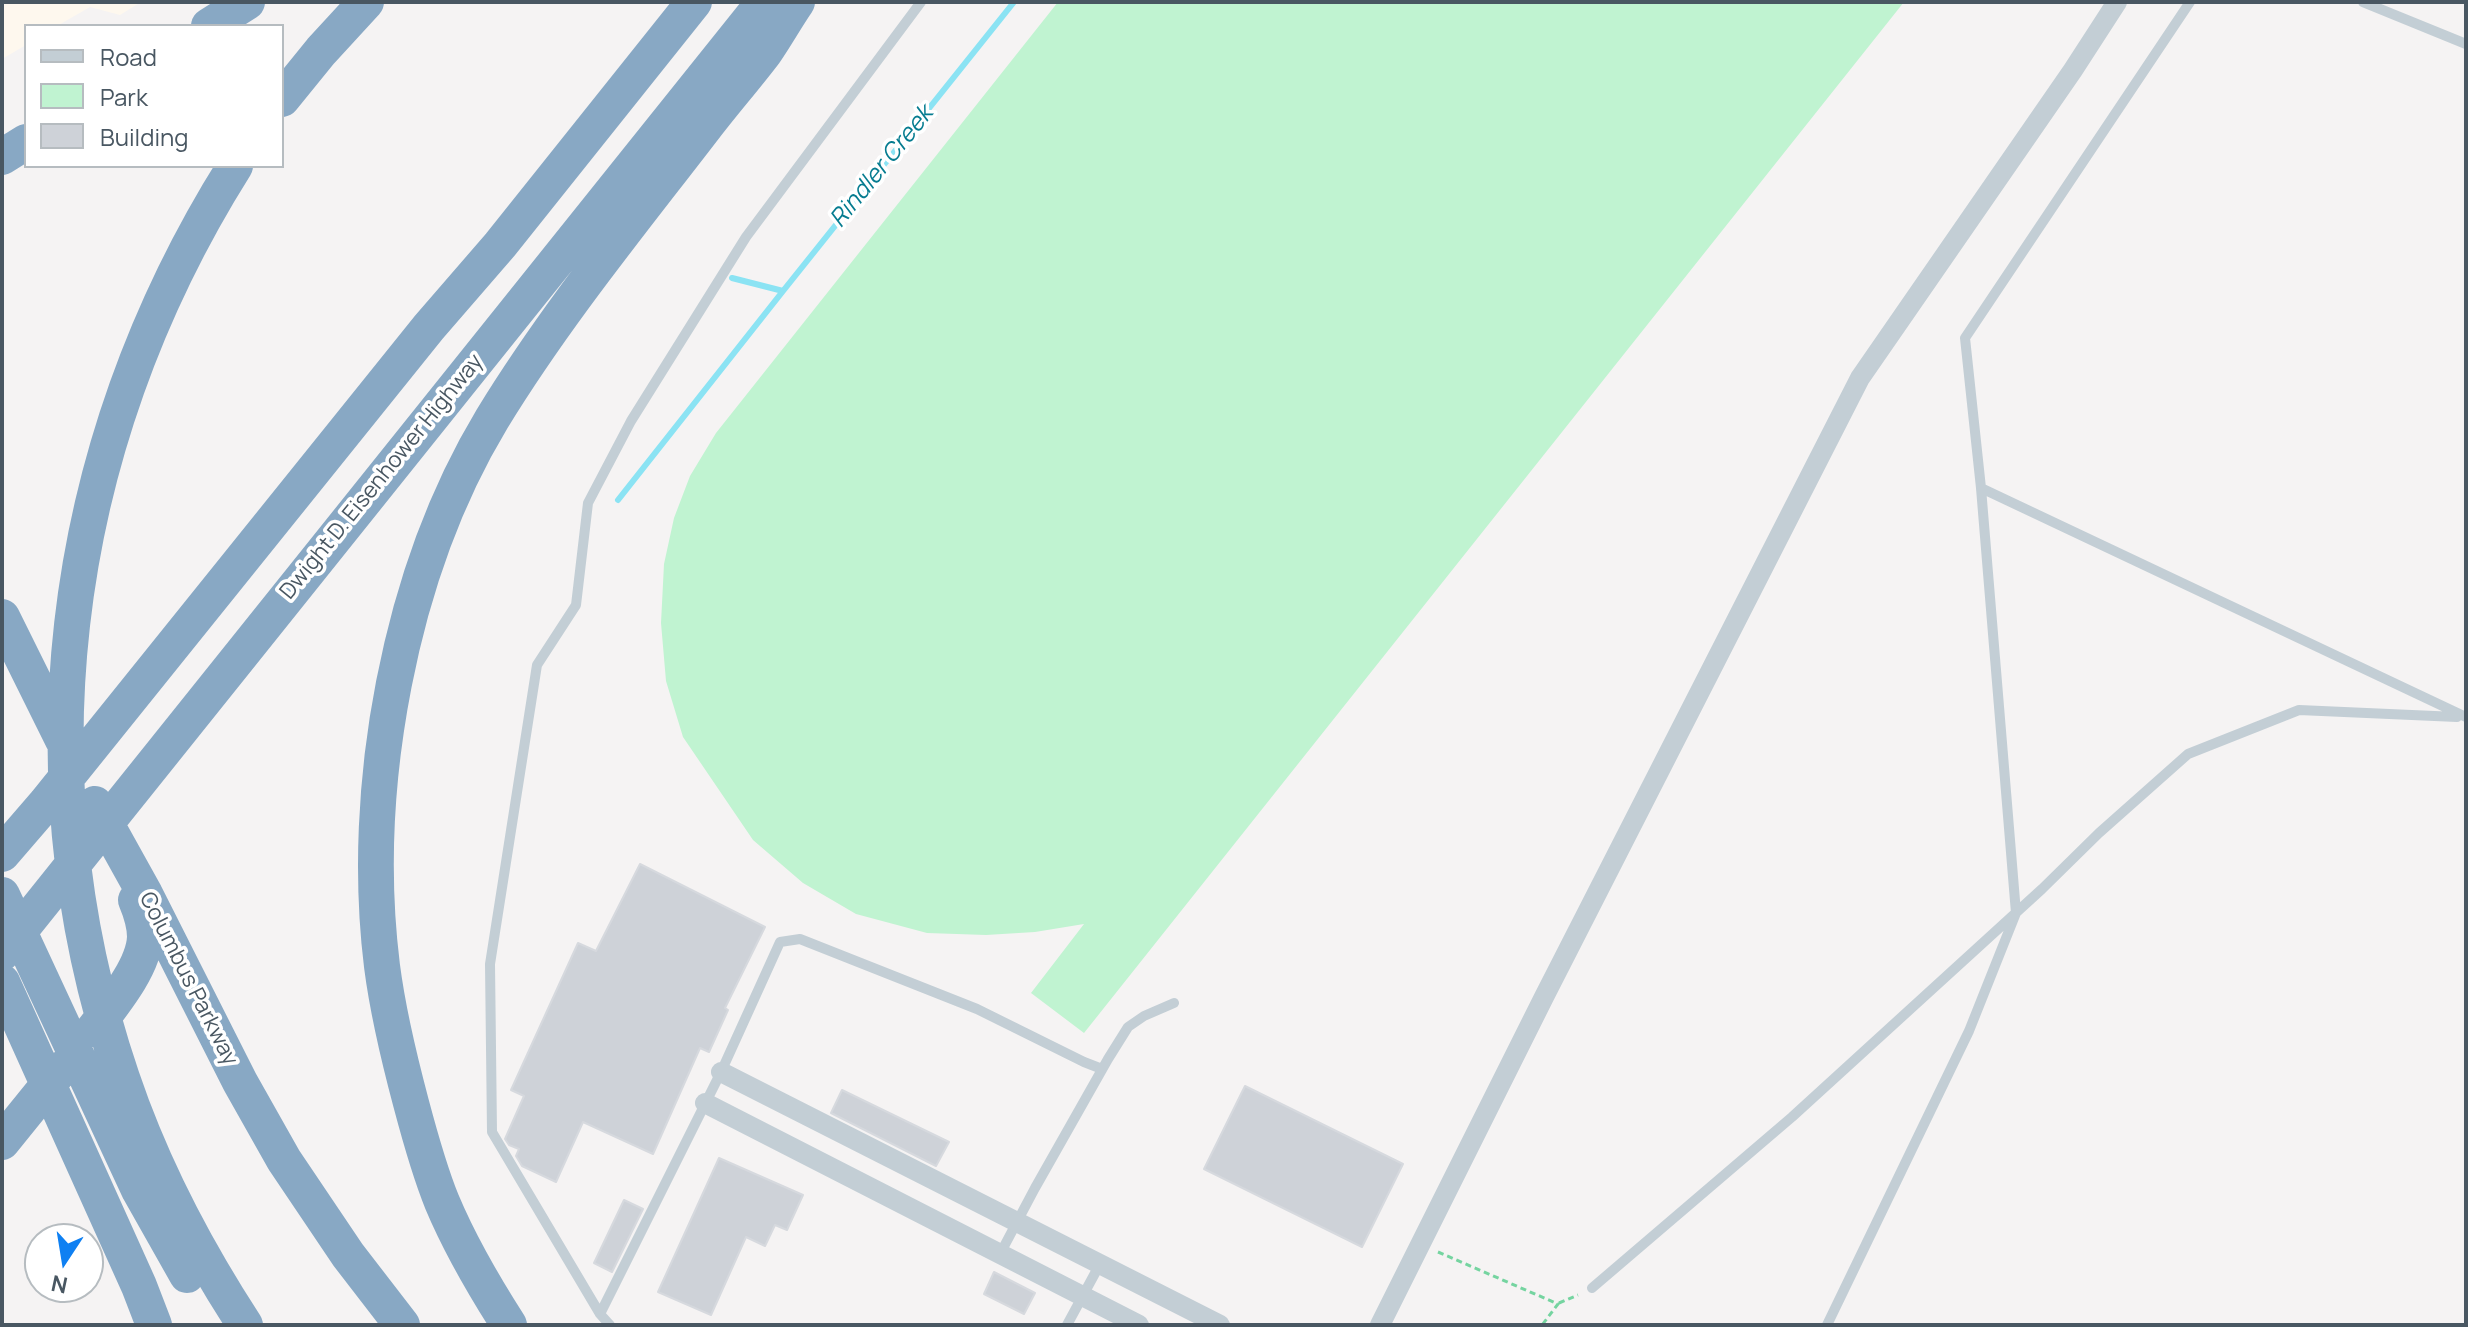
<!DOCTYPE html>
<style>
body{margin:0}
#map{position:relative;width:2468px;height:1327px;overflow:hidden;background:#f5f3f3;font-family:Manrope,sans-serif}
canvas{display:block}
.frame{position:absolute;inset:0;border:4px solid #495762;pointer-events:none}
.legend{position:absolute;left:24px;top:24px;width:260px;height:144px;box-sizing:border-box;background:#fff;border:2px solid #b6bcc0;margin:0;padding:10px 14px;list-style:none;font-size:24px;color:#495762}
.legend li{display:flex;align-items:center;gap:16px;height:40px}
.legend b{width:40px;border:2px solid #b6bcc0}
.north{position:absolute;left:24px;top:1223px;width:80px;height:80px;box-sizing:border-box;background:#fff;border:2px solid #b6bcc0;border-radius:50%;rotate:192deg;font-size:22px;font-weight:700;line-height:32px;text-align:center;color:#495762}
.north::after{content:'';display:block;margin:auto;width:28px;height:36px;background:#0f80f2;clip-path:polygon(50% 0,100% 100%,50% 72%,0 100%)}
</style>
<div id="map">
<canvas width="2468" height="1327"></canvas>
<div class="frame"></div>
<ul class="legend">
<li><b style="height:10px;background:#c3ced5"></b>Road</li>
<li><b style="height:22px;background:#c0f3d1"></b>Park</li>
<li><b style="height:22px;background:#ced2d8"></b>Building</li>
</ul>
<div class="north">N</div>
</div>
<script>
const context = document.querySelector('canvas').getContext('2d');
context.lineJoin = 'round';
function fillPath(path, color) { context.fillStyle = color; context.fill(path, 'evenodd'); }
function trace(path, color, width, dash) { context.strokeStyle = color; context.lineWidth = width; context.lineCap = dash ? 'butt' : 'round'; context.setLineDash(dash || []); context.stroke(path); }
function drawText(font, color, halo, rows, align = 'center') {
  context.font = font + ' Manrope,sans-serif'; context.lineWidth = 7; context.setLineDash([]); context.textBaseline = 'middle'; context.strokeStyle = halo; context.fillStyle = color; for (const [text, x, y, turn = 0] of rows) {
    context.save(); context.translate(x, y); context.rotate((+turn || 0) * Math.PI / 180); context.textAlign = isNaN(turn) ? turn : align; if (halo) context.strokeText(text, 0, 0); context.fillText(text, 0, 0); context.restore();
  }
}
fillPath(new Path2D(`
 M2 2H141L120 15 90 7 57 26H26V45L2 59Z`), '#fef8ee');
fillPath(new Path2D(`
 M1058 2H1904L1084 1033 1031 993 1084 924 1035 932 986 935 927 933 856 914 803 883 753 840 683 737 666 681 661 623 664 564 674 518 690 476 716 433Z`), '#c0f3d1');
trace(new Path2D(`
 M732 278 783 291 1014 2
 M618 500 783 291`), '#8be3f3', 6);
const building = new Path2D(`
 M640 864 765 927 725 1008 728 1010 709 1052 700 1048 653 1154 583 1122 556 1182 522 1166 516 1156 519 1149 509 1145 505 1139 524 1096 511 1090 578 943 596 951Z
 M1245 1086 1403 1164 1362 1247 1204 1169Z
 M842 1090 949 1142 936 1166 831 1113Z
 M719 1158 803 1195 787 1230 775 1225 765 1246 746 1237 711 1315 658 1292Z
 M624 1200 643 1209 612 1272 594 1263Z
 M994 1272 1035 1293 1024 1314 984 1294Z`);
fillPath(building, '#ced2d8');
trace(building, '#d6d9de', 2);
trace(new Path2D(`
 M1438 1252 1558 1304 1542 1325
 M1559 1303 1578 1295`), '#75d4a0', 3, [6, 4]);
trace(new Path2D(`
 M2190 2 1965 338 1981 488 2466 717
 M2363 2 2466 44
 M1000 1254 1035 1188 1108 1059 1128 1027 1144 1016 1174 1003
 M1592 1288 1792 1117 2042 889 2099 833 2188 754 2299 710 2457 717
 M600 1314 492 1132 490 964 537 665 576 605 588 503 631 421 746 237 921 2
 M610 1325 600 1314 721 1072 780 942 800 939 977 1009 1084 1062 1102 1069
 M1067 1325 1100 1264
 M1827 1325 1969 1031 2016 913 1981 488`), '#c3ced5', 10);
trace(new Path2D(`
 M721 1072 1220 1325
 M705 1103 1139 1325
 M1380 1325 1544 997 1860 378 2073 70 2117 2`), '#c3ced5', 20);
trace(new Path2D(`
 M209 26 247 2
 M282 99 321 51 366 2
 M2 157 26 142
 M235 166C56 450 14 790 132 1106 161 1183 200 1256 245 1325
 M2 617 63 740
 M95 804 145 894 240 1082 284 1160 348 1255 402 1325
 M2 854 46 803 429 327 500 245 694 2
 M2 895 139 1190 187 1275
 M2 953 764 2
 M2 982 139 1286 154 1325
 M94 1029C112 1005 144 967 145 937 145 924 141 912 136 900
 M2 1142 61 1069
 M509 1325C484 1286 460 1245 442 1202 429 1170 420 1137 411 1103 399 1058 388 1013 382 966 360 789 399 573 492 419 555 316 632 222 705 127 725 101 746 77 765 52 776 36 786 18 797 2`), '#88a8c4', 36);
drawText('22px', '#495762', '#fff', [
 ["Dwight D. Eisenhower Highway",382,477,-51],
 ["Columbus Parkway",188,979,63]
]);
drawText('italic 24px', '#067c90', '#fff', [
 ["Rindler Creek",882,167,-51]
]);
</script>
